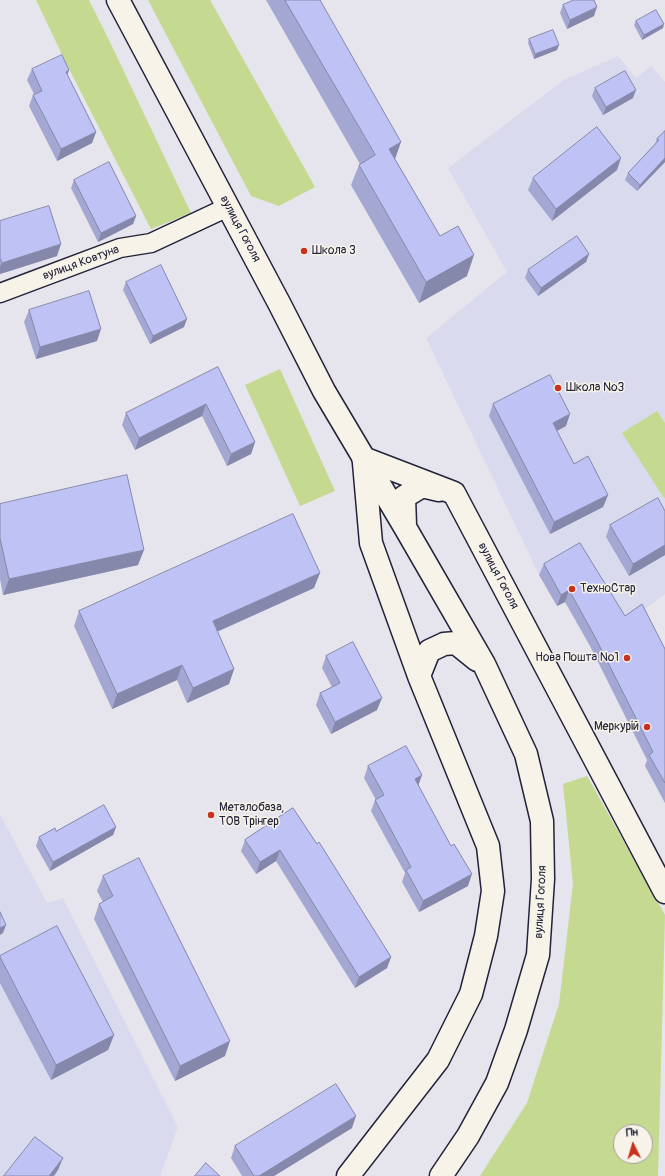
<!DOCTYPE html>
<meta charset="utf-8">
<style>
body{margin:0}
#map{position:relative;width:665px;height:1176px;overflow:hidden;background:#e6e4ec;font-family:Pangolin,sans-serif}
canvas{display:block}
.north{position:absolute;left:613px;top:1124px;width:40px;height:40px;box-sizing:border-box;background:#f7f3e8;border:1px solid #a29fa3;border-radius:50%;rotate:355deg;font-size:11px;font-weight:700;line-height:16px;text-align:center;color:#22223b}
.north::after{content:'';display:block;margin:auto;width:14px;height:18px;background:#c8321e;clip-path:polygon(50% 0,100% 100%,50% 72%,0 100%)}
</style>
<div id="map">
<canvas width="665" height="1176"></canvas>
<div class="north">Пн</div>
</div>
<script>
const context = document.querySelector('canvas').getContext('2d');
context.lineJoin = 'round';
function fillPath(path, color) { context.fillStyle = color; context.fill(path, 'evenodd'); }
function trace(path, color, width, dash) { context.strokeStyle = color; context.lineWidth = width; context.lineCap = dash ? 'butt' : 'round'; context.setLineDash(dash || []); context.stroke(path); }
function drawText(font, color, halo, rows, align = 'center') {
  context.font = font + ' Pangolin,sans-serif'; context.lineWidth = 3; context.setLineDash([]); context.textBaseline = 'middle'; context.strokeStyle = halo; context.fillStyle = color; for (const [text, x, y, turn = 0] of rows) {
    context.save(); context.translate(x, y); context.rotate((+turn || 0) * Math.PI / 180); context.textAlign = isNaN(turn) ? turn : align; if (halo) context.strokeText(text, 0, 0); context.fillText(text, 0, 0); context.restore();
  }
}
fillPath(new Path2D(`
 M618 56 636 78 651 66 665 82V594L621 627 576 555 539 575 426 338 507 272 448 168 564 80Z
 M0 814 47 903 63 898 178 1127 160 1176H0Z`), '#dadaee');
fillPath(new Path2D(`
 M36 0H89L109 40 191 213 151 229 67 65Z
 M148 0H210L315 187 279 206 251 196Z
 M280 369 335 491 300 506 245 385Z
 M657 411 665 423V498H664L622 433Z
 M587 776 665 915 658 1176H480L527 1103 559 1004 573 884 563 784ZM621 1132H645V1156H621Z`), '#c5da90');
const street = new Path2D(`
 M0 293 120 248 151 243 228 207`);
const secondary = new Path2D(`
 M118 0 279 303 324 391 406 529 484 664 526 754 542 821 543 879 538 955 516 1030 497 1083 468 1136 441 1176
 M363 458 454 493 665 892
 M405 526 404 497 422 486 439 490
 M419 676 429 651 444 644 456 643 477 660
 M348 1176 438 1060 471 994 486 936 493 891 488 846 419 676 371 543 364 463`);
trace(street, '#22223b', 21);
trace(secondary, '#22223b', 25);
trace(street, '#f7f3e8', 18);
trace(secondary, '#f7f3e8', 22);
fillPath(new Path2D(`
 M266 0H320L395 159 440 236 467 276 419 303 351 185 359 165 360 164Z
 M563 5 594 16 567 29 560 13Z
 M636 21 663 28 642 40 634 25Z
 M529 39 557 50 534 59 528 43Z
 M32 69 69 70 67 75 96 132 92 143 57 161 29 106 33 95 34 94 27 80Z
 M595 88 633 98 603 115 592 96Z
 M665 131V162L637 191 625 180 628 173 655 144 657 139Z
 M617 170 552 221 528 190 533 178Z
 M74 180 136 216 133 224 98 242 71 188Z
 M0 221 57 256 0 274Z
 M589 254 586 262 538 296 525 278 528 270Z
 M126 282 184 327 150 344 123 290Z
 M29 310 97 341 36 359 24 322Z
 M218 367 255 442 251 454 227 466 202 416 135 450 122 425 126 413Z
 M493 404 566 426 557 431 574 464 608 495 603 507 550 534 489 416Z
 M0 504 138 565 3 595 0 579Z
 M665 511V555L629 576 606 537 610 525Z
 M544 564 625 616 665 649V803L645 766 647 760 590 646 565 602 557 606 539 575Z
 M314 588 217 632 234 669 229 684 187 703 177 680 112 709 74 626 79 611Z
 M326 656 377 710 331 734 316 705 320 693 332 687 322 668Z
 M368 766 422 775 418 785 468 886 419 912 402 882 405 873 371 811 375 800H376L364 778Z
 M293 808 391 957 387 968 355 988 276 861 256 874 241 851 245 840Z
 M116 827 113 835 50 871 36 846 39 837 56 831Z
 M103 876 225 1056 175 1081 94 919 99 904 103 902 97 891Z
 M0 956 114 1035 108 1050 51 1080 0 983Z
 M352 1128 274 1176H242L231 1158 235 1146Z`), '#a3a7d2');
fillPath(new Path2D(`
 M597 7 594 16 567 29 570 20Z
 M664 24 663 28 642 40 644 35Z
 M559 45 557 50 534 59 535 54Z
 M69 70 65 81 66 72Z
 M636 90 633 98 603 115 606 107Z
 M96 132 92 143 57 161 61 149Z
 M401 142 394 162 389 149Z
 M621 158 617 170 552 221 556 209Z
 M665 158V162L637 191 640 185Z
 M136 216 133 224 98 242 101 233Z
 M61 244 57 256 0 274V267L2 263Z
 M589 254 586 262 538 296 541 288Z
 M474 255 467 276 419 303 426 282Z
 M187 319 184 327 150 344 153 336Z
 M101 329 97 341 36 359 40 347Z
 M206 404 202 416 135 450 139 438Z
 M570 414 566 426 549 435 553 423Z
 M255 442 251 454 227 466 231 454Z
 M608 495 603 507 550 534 554 522Z
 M665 545V555L629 576 633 564Z
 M144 550 138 565 3 595 9 579Z
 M320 573 314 588 207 636 213 621Z
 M569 590 565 602 557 606 561 595Z
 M182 665 177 680 112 709 117 694Z
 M234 669 229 684 187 703 193 688Z
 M382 698 377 710 331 734 335 722Z
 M422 775 418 786 415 779Z
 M116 827 113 835 50 871 53 862Z
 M280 850 276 861 256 874 260 862Z
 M472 874 468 886 419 912 423 901Z
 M6 925 3 933 0 935V928Z
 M391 957 387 968 355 988 359 977Z
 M114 1035 108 1050 51 1080 56 1065Z
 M230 1041 225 1056 175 1081 180 1066Z
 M356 1116 352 1128 274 1176H259Z
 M63 1158 58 1170 54 1176H49Z`), '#8588ab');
const building = new Path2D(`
 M285 0H320L401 142 389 149 440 236 458 226 474 255 426 282 359 165 375 155Z
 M574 0H594L597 7 570 20 563 5Z
 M656 10 664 24 644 35 636 21Z
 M553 30 559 45 535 54 529 39Z
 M62 55 69 70 66 72 96 132 61 149 33 95 42 91 32 69Z
 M625 71 636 90 606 107 595 88Z
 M597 127 621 158 556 209 533 178Z
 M665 131V158L640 185 628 173 659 140 657 139Z
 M109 162 136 216 101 233 74 180Z
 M49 206 61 244 2 263 0 258V221Z
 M577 236 589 254 541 288 528 270Z
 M161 265 187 319 153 336 126 282Z
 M89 291 101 329 40 347 29 310Z
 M218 367 255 442 231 454 206 404 139 438 126 413Z
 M550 375 570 414 553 423 574 464 588 456 608 495 554 522 493 404Z
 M127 475 144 550 9 579 0 538V504Z
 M658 498 665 511V545L633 564 610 525Z
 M293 514 320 573 213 621 234 669 193 688 182 665 117 694 79 611Z
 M580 543 625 616 642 604 665 649V783L649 755 653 752 594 635 569 590 561 595 544 564Z
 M353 642 382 698 335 722 320 693 340 683 326 656Z
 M406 746 422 775 415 779 451 846 454 844 472 874 423 901 406 870 411 867 375 800 384 795 368 766Z
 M104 805 116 827 53 862 39 837 55 828 56 831Z
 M293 808 317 844 319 842 391 957 359 977 280 850 260 862 245 840Z
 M139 858 230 1041 180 1066 99 904 113 896 103 876Z
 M0 912 6 925 0 928Z
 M57 926 114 1035 56 1065 0 957V956Z
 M336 1084 356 1116 259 1176H254L235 1146Z
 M35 1137 63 1158 49 1176H4Z
 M206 1163 220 1176H195Z`);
fillPath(building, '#bec2f4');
trace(building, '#8588ab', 1);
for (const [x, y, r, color] of [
 [304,251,4,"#c8321e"],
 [558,388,4,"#c8321e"],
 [572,589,4,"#c8321e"],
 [627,658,4,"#c8321e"],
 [647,727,4,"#c8321e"],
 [211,815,4,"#c8321e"]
]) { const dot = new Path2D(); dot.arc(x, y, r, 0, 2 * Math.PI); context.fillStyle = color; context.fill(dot); trace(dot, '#f7f3e8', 1.5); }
drawText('12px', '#22223b', '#f7f3e8', [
 ["вулиця Гоголя",240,229,62],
 ["вулиця Ковтуна",81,263,-20],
 ["вулиця Гоголя",498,576,62],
 ["вулиця Гоголя",541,902,-87]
]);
drawText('12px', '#22223b', '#f7f3e8', [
 ["Школа 3",312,251],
 ["Школа №3",566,388],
 ["ТехноСтар",580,589],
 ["Нова Пошта №1",619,658,"right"],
 ["Меркурій",639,727,"right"],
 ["Металобаза,",219,808],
 ["ТОВ Трінгер",219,822]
], 'left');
</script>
